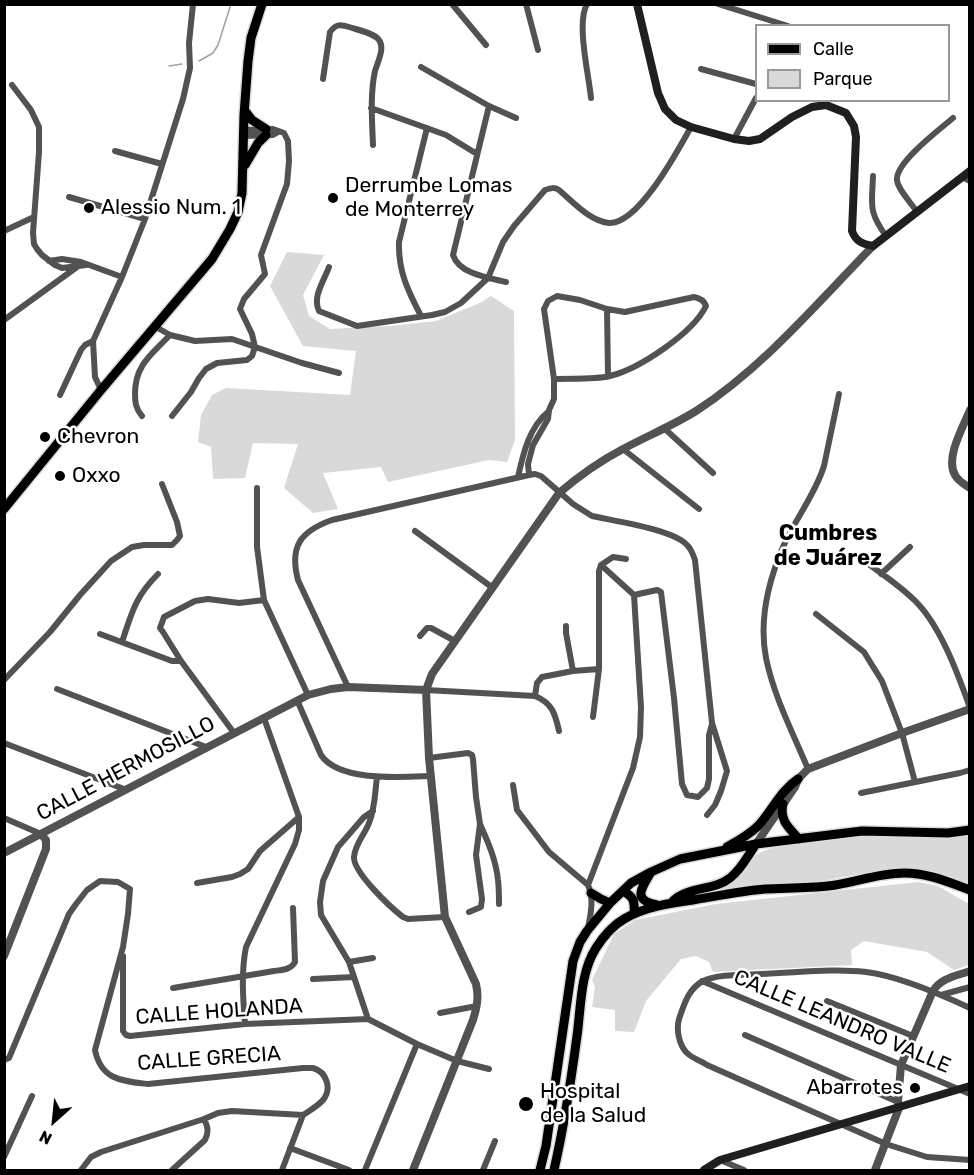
<!DOCTYPE html>
<meta charset="utf-8">
<style>
body{margin:0}
#map{position:relative;width:974px;height:1175px;overflow:hidden;background:#fff;font-family:Rubik,sans-serif}
canvas{display:block}
.frame{position:absolute;inset:0;border:6px solid #000;pointer-events:none}
.legend{position:absolute;left:755px;top:24px;width:195px;height:78px;box-sizing:border-box;background:#fff;border:2px solid #999;margin:0;padding:8px 10px;list-style:none;font-size:18px;color:#000}
.legend li{display:flex;align-items:center;gap:12px;height:30px}
.legend b{width:30px;border:2px solid #999}
.north{position:absolute;left:24px;top:1091px;width:60px;height:60px;-webkit-text-stroke:4px #fff;paint-order:stroke;rotate:207deg;font-size:16px;font-weight:700;line-height:24px;text-align:center;color:#000}
.north::after{content:'';display:block;margin:auto;width:21px;height:27px;background:#000;clip-path:polygon(50% 0,100% 100%,50% 72%,0 100%)}
</style>
<div id="map">
<canvas width="974" height="1175"></canvas>
<div class="frame"></div>
<ul class="legend">
<li><b style="height:8px;background:#000"></b>Calle</li>
<li><b style="height:16px;background:#d9d9d9"></b>Parque</li>
</ul>
<div class="north">N</div>
</div>
<script>
const context = document.querySelector('canvas').getContext('2d');
context.lineJoin = 'round';
function fillPath(path, color) { context.fillStyle = color; context.fill(path, 'evenodd'); }
function trace(path, color, width, dash) { context.strokeStyle = color; context.lineWidth = width; context.lineCap = dash ? 'butt' : 'round'; context.setLineDash(dash || []); context.stroke(path); }
function drawText(font, color, halo, rows, align = 'center') {
  context.font = font + ' Rubik,sans-serif'; context.lineWidth = 5; context.setLineDash([]); context.textBaseline = 'middle'; context.strokeStyle = halo; context.fillStyle = color; for (const [text, x, y, turn = 0] of rows) {
    context.save(); context.translate(x, y); context.rotate((+turn || 0) * Math.PI / 180); context.textAlign = isNaN(turn) ? turn : align; if (halo) context.strokeText(text, 0, 0); context.fillText(text, 0, 0); context.restore();
  }
}
fillPath(new Path2D(`
 M287 252 324 255 303 295 309 316 330 329 389 326 436 321 480 303 491 296 514 311 515 440 507 462 489 460 388 482 381 467 323 473 338 509 313 513 284 488 298 444 253 443 245 478 213 479 211 447 198 442 201 415 212 395 226 388 350 395 356 351 303 346 270 286Z
 M969 833V884L924 871 907 869 853 875 811 883 766 886 692 895 724 882 730 884 746 870 752 858 761 852 772 848 833 838Z
 M918 882 938 886 969 904V965L954 970 927 952 864 941 851 950 852 965 713 972 709 962 696 956 681 959 646 1001 634 1032 615 1031V1010L592 1007 595 987 592 980 614 934 635 920 716 904Z`), '#d9d9d9');
trace(new Path2D(`
 M199 61 213 53 218 45 231 4
 M169 66 182 64`), '#a0a0a0', 1.5);
const primary = new Path2D(`
 M245 111 252 120 266 129
 M245 165 258 143 266 135
 M4 509 101 390 212 259 230 229 238 212 242 193 244 115 248 61 251 38 262 4
 M783 804C779 820 789 828 799 839
 M727 847C738 841 749 835 758 826 772 811 780 791 798 779
 M651 872C641 889 632 900 657 905
 M623 891C634 897 635 901 634 914
 M591 893 601 899 610 903
 M673 901C688 886 714 891 730 878 742 869 748 855 756 844
 M540 1170 546 1146 573 961 580 942 587 931 610 903 631 883 651 872 680 859 756 844 862 831 948 833 970 830
 M554 1170C564 1126 571 1081 577 1036 581 1008 580 973 596 948 603 937 612 926 624 919 644 907 670 903 693 900 717 896 741 891 765 889 786 888 807 888 828 886 854 883 878 873 904 873 928 873 948 882 970 890`);
trace(primary, '#dbdbdb', 12);
trace(new Path2D(`
 M452 4 486 45
 M526 4 538 50
 M587 4C576 23 589 76 591 98
 M718 4 788 26
 M421 67 489 106 516 118
 M701 69 756 84
 M323 79 330 32C336 24 340 24 349 27 358 30 374 33 379 40 385 48 378 61 375 71 370 94 372 120 373 145
 M12 85 31 110 39 127V152L33 233 34 244 37 249 42 255 55 265 62 268 86 265
 M489 106 453 255C459 274 489 278 506 282
 M371 108 446 135 477 154
 M244 136 273 135 278 132
 M734 139 756 98
 M115 151 162 164
 M873 176C872 205 868 211 886 236
 M962 177 970 181
 M69 197 145 219
 M917 212C912 204 897 188 897 180 895 163 940 129 953 118
 M4 231 34 217
 M49 261 62 259 81 262 122 277
 M329 267C324 281 312 297 319 311L357 326 432 315 445 312 461 303 488 278 503 242 514 226 545 190C551 188 554 187 559 190 573 202 590 221 609 223 639 224 678 150 691 127
 M607 309 608 376
 M421 316C408 291 398 271 399 242L427 128
 M4 320 77 267
 M156 327 170 335 195 341 232 339 302 363 339 373
 M101 390 95 377 93 341 122 277 145 219 183 99 190 68 189 43 193 4
 M60 395 81 350 85 345 93 341
 M142 416C136 409 135 403 135 394 135 365 151 355 170 335
 M172 416 191 392 199 378 206 369 217 363 247 360 252 356 255 347 252 334 240 309 244 299 265 274 261 255 287 184 289 161 288 141 284 133 273 129 244 130
 M665 429 713 473
 M623 449 699 509
 M529 475 528 464 533 445 548 419 549 410 554 399V379L544 309 548 301 557 296 580 300 607 309 625 312 694 297C700 298 704 300 706 306 693 333 639 369 610 376 593 380 572 378 554 379
 M518 477C523 454 529 427 549 411
 M257 488V547L264 600 308 695
 M415 531 493 588
 M855 554C873 568 894 581 911 597 939 621 958 674 970 708
 M601 565 613 557 626 559
 M881 574 910 547
 M634 595 657 590 661 592 674 698 682 784 687 795 698 797 707 788 709 779V735L712 724
 M816 614 864 652 872 665 882 681 902 733 915 782
 M566 626V633L573 671
 M100 634 172 661H181
 M420 636 427 628H431L455 641
 M122 642C132 612 135 597 158 574
 M4 680 50 632 80 595 111 561 132 547 144 545H172L177 540 180 536 177 522 162 484
 M348 687 298 580C289 546 301 531 332 520L529 475 535 474 541 476 573 504 592 516C614 521 671 529 686 544 691 548 693 554 695 560L712 723 727 771 721 791 715 805 707 815
 M57 689 206 747
 M426 690 535 696C552 703 555 713 559 731
 M535 696 537 683 542 677 573 671 599 669
 M297 700 321 755C339 782 401 777 430 776
 M234 733 181 661 163 632 160 628 164 617 195 601 208 599 239 603 264 600
 M4 743 124 789
 M429 758 468 753 472 755 473 759 476 797 480 824 476 855 482 899 481 907 469 912
 M808 769C793 733 774 697 766 658 759 621 768 582 783 547 795 519 815 495 824 466L839 394
 M377 777C375 792 375 809 369 823 365 834 355 844 354 857 353 872 390 907 403 917L408 919 445 917
 M513 785 517 810 527 823 549 852 588 885C594 899 591 913 588 928
 M861 793 960 773 970 770
 M373 811 364 817 338 847 323 881 320 902 321 915 349 962 368 1019 417 1044 457 1061 489 1069
 M4 818 41 834
 M480 824C488 842 496 860 498 880 499 888 499 896 499 904
 M197 883 232 877 240 874 248 869 260 851 299 817
 M588 885 633 768 640 737 641 707 634 595 601 565 599 571V669L593 717
 M123 956V1031L126 1035 130 1036 245 1024 368 1019
 M349 962 373 958
 M313 979 354 977
 M702 981 970 1094
 M173 988 274 971C281 970 291 970 295 962L293 908
 M941 995 970 987
 M827 1001 913 1036
 M970 1008C940 994 899 976 866 972 832 968 796 973 761 974 744 975 718 974 703 981 688 989 684 1005 679 1019 676 1030 679 1045 687 1053 692 1058 701 1061 707 1065L886 1144 927 1157 970 1160
 M440 1013 477 1006
 M245 1024C243 999 241 972 246 947L295 844 299 830V817L264 718
 M745 1035 898 1102
 M4 1060 9 1058 69 914 76 904 87 890 100 881 118 882 130 889 128 914 123 947 95 1050C101 1080 122 1081 148 1084L303 1068C306 1068 309 1068 313 1068 327 1072 332 1089 323 1100 318 1106 309 1111 303 1115
 M290 1148 349 1170
 M4 1157 32 1096
 M720 1160 744 1170
 M81 1170 91 1157 101 1152 204 1119 218 1113 232 1111 303 1115
 M172 1170 205 1140C209 1132 208 1127 204 1119
 M282 1170 303 1115
 M365 1170 417 1044
 M483 1170 495 1141`), '#525252', 6);
trace(new Path2D(`
 M970 410C963 427 945 458 955 475 958 481 964 484 970 488
 M756 844 795 787 798 779 808 769 902 733 970 709
 M4 853 308 695 331 689 348 687 426 690
 M4 956 46 849V840L41 834
 M413 1170 473 1020C477 1007 479 997 476 984L445 917 429 758 426 690 432 674 559 493C579 476 600 461 623 449 647 436 672 426 696 411 764 367 817 303 873 246
 M875 1170 899 1108 898 1102 901 1065 933 991C941 978 956 976 970 971`), '#525252', 8);
trace(new Path2D(`
 M637 4 658 93 665 109 676 120 691 127 734 139 749 141 760 139 792 117 812 107 826 105 846 113 854 126 856 137 852 231C856 242 863 244 873 246L970 171
 M704 1170 720 1160 970 1086`), '#1f1f1f', 8);
trace(primary, '#000', 9);
for (const [x, y, r, color] of [
 [333,198,6,"#000"],
 [89,208,6,"#000"],
 [45,437,6,"#000"],
 [60,476,6,"#000"],
 [915,1088,6,"#000"],
 [526,1104,8,"#000"]
]) { const dot = new Path2D(); dot.arc(x, y, r, 0, 2 * Math.PI); context.fillStyle = color; context.fill(dot); trace(dot, '#fff', 2); }
drawText('21px', '#000', '#fff', [
 ["Derrumbe Lomas",345,186],
 ["de Monterrey",345,210],
 ["Alessio Num. 1",101,208],
 ["Chevron",57,437],
 ["Oxxo",72,476],
 ["Abarrotes",903,1088,"right"],
 ["Hospital",540,1092],
 ["de la Salud",540,1116]
], 'left');
drawText('21px', '#000', '#fff', [
 ["CALLE HERMOSILLO",126,769,-28],
 ["CALLE HOLANDA",219,1012,-4],
 ["CALLE LEANDRO VALLE",842,1022,23],
 ["CALLE GRECIA",209,1059,-4]
]);
drawText('bold 22px', '#000', '#fff', [
 ["Cumbres",828,534],
 ["de Juárez",828,559]
]);
</script>
